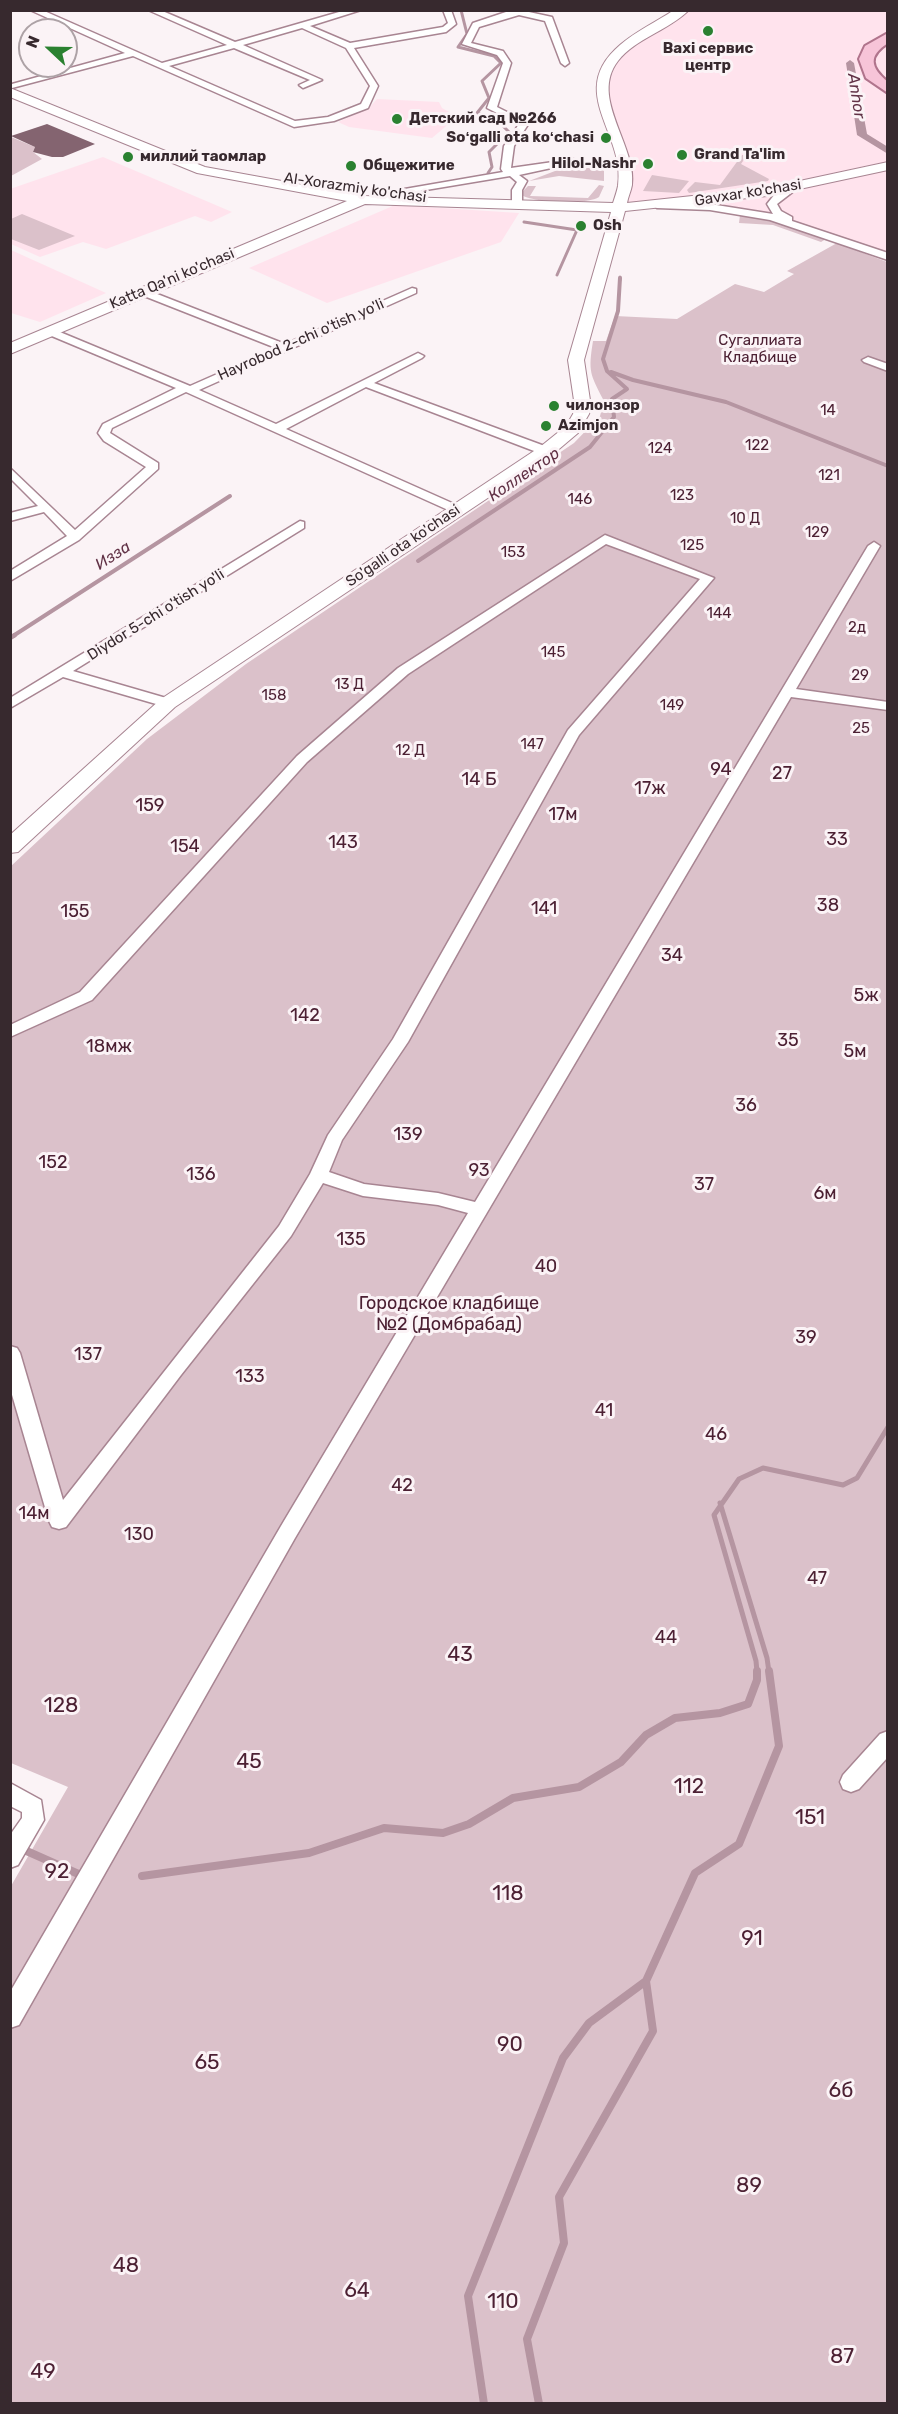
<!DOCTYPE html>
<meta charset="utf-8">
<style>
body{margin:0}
#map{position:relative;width:898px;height:2414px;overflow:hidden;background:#fbf3f6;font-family:Rubik,sans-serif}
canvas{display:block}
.frame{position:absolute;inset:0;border:12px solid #37292e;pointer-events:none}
.north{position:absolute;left:18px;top:18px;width:60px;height:60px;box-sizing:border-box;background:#fbf3f6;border:2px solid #ada2a6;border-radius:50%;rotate:292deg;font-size:16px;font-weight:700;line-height:24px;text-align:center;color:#37292e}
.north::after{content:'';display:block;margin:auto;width:21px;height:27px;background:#2a8130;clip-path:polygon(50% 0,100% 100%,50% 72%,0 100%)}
</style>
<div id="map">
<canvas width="898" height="2414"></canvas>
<div class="frame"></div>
<div class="north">N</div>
</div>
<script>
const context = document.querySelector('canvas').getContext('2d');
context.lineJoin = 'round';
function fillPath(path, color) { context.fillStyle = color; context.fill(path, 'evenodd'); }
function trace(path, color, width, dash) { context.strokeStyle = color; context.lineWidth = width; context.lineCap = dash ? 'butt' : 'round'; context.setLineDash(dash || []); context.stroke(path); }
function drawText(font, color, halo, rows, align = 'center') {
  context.font = font + ' Rubik,sans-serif'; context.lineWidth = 6; context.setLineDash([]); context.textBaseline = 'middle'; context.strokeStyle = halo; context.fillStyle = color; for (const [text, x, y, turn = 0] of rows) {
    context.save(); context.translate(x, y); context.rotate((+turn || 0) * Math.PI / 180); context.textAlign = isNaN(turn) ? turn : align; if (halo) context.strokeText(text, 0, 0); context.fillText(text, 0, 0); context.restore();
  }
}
fillPath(new Path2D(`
 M683 11H887V257L793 222 696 206 620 208 625 185 602 94 614 59Z
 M377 99 439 102 442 108 451 113 444 116 451 122 432 138 349 127 338 122 369 108Z
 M103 157 232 212 211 222 195 216 106 249 83 242 40 257 11 244 10 189Z
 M395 205 519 213 501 242 327 303 249 268Z
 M10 250H11L106 293 40 322 11 313Z`), '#ffe3ed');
fillPath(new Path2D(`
 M11 137 35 147 33 152 42 159 11 176Z
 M742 155H747L741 164 769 179 768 181 689 193 687 190 695 182 720 185Z
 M604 161V181L559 176 529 181 555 171Z
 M652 175 689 181 679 193 643 191Z
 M599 185 604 186 599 197C588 205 531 203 520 194L528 186H536L530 196 588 198Z
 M22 214 75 236 39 250 11 239V219Z
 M740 215 764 218 826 239 821 242 773 225 739 223Z
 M837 243 887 262V2403H11V1886L68 1787 11 1763 10 867 147 739 246 664 574 443 600 416 604 401C590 374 588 372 593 341H606L615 316 677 319 735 284 764 292 794 274 787 271Z`), '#dbc1ca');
trace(new Path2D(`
 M461 10 467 34 458 47 494 56 501 63 482 81 489 98 477 113 497 120 509 132 489 152 492 167 488 173
 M524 222 577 230 557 275
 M620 280V277`), '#b595a1', 3);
trace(new Path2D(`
 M611 372 633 380 726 402 888 466
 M418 561 590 447 614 417 612 399 627 389 607 371 603 359 618 311 620 278
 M13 636 230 496`), '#b595a1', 4);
trace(new Path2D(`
 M10 638 15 635`), '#b595a1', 4.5);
trace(new Path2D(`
 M720 1503 767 1658 769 1672
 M757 1672 756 1661 714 1515 739 1479 763 1468 843 1485 857 1478 888 1427`), '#b595a1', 5);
trace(new Path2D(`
 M22 1849 83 1876
 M142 1876 309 1853 384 1828 443 1833 469 1824 513 1798 579 1787 621 1762 646 1735 675 1718 720 1713 748 1704 757 1680V1671
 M484 2404 468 2296 563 2058 589 2023 646 1981 695 1873 739 1844 779 1746 769 1671
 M539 2404 527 2339 564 2243 559 2197 653 2031 646 1981`), '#b595a1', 8);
fillPath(new Path2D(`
 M850 60 854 63 867 134 888 147V154L857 135 846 63Z`), '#b595a1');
fillPath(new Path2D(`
 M47 124 95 144 63 157H52L33 152 35 147 11 136Z`), '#846470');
const street = new Path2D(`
 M30 10H42L162 63 227 45 148 10H160L235 42 346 10H361L310 26 350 43 443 27 448 23 443 10H451L456 24 446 32 354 48 378 86 368 108 334 121 294 127 133 56 12 88V84L125 53ZM302 28 346 48 370 86 361 104 328 117 295 121 169 66 234 48 310 80 299 85 303 88 322 80 243 45Z
 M512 10H533L529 12 552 17 569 63 565 66 561 63 545 21 519 15 479 27 471 43 503 51 511 63 497 107 529 123 514 146 511 168 574 159 579 162 519 175 527 181 522 190V202L517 205 512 202V190L517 182 510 176 390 196V192L393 191 503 172 501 169 504 146 519 124 487 108 503 63 497 55 462 44 473 23Z
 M791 185 799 187 777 204 781 211 792 217V221L888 253V260L770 220 710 210 657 208 652 205 657 202 710 204 773 214 767 204 775 194Z
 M412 288 416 289V293L199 390 276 424 418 353 424 356 422 358 374 383 550 448V454H542L366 387 286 429 461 507V513L457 514 186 392 112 428 110 433 158 463V469L79 540 10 581V571L67 536 44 512 10 521V513L38 506 10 478V468L75 530 146 467 104 441 98 433 103 424 176 388 47 334V330H55L190 386 276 348 139 294V290H147L285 344Z
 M868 357 888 364V371L864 362 862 360Z
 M300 521 304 522V528L73 671 173 700V706H163L63 677 10 708V698Z
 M605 535 714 578 579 735 408 1042 342 1140 329 1172 364 1184 438 1193 475 1202 868 546 874 542 880 546 796 689 888 702V710L791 697 295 1538 19 2025 10 2028V1992L281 1526 468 1213 438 1205 363 1196 323 1183 291 1236 181 1375 66 1527 59 1529 52 1527 49 1521 10 1388V1346L17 1348 20 1353 63 1500 279 1226 310 1174 328 1135 393 1039 568 730 700 579 606 544 408 674 307 762 92 1000 10 1037V1025L80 992 297 756 398 668Z
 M888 1731V1757L859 1789 851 1792 843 1789 840 1782 843 1775 880 1734Z
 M10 1783 41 1800 44 1820 18 1865 10 1868V1835L22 1818V1812L10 1806Z`);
const secondary = new Path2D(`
 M674 10H689C668 31 636 38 618 61 589 98 637 145 632 185 631 191 628 197 627 203L767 188 888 162V170L767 196 625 211 584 360 591 407 589 414 578 433 552 455 175 707 18 852 10 853V835L161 699 540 447 566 426 573 414 575 407 568 360 611 212 365 204 10 354V343L347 201 197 173 10 97V88L205 167 364 196 613 203C615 197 617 191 618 186 626 133 565 92 620 45 636 31 656 22 674 10Z`);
const primary = new Path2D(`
 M888 33V43C868 56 870 67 888 82V93L866 78 859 59 865 46Z`);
trace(street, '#a88592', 3);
trace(secondary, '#a88592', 2);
trace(primary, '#b0748c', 4);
fillPath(street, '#fff');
fillPath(secondary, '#fff');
fillPath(primary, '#f7c4d8');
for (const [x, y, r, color] of [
 [708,31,6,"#2a8130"],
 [397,119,6,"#2a8130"],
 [606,138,6,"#2a8130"],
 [682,155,6,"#2a8130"],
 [128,157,6,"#2a8130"],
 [648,164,6,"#2a8130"],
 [351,166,6,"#2a8130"],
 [581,226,6,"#2a8130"],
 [554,406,6,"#2a8130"],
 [546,426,6,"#2a8130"]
]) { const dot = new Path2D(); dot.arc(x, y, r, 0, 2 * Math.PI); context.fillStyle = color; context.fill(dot); trace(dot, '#fbf3f6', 2); }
drawText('bold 15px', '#37292e', '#fbf3f6', [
 ["Baxi сервис",708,49,"center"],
 ["центр",708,66,"center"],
 ["Детский сад №266",409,119],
 ["Soʻgalli ota koʻchasi",594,138,"right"],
 ["Grand Ta'lim",694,155],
 ["миллий таомлар",140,157],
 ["Hilol-Nashr",636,164,"right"],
 ["Общежитие",363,166],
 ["Osh",593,226],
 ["чилонзор",566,406],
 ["Azimjon",558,426]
], 'left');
drawText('15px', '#37292e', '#fbf3f6', [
 ["Al-Xorazmiy ko'chasi",355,188,8],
 ["Gavxar ko'chasi",748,193,-9],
 ["Katta Qa'ni ko'chasi",172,279,-23],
 ["Hayrobod 2-chi o'tish yo'li",301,340,-24],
 ["So'galli ota ko'chasi",403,546,-34],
 ["Diydor 5-chi o'tish yo'li",156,615,-32]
]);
drawText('15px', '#4c2033', '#fbf3f6', [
 ["Сугаллиата",760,341],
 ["Кладбище",760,358],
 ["14",828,411],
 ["122",757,446],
 ["124",660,449],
 ["121",829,476],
 ["123",682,496],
 ["146",580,500],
 ["10 Д",745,519],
 ["129",817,533],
 ["125",692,546],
 ["153",513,553],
 ["144",719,614],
 ["2д",857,628],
 ["145",553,653],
 ["29",860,676],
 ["13 Д",349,685],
 ["158",274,696],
 ["149",672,706],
 ["25",861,729],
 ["147",532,745],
 ["12 Д",410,751]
]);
drawText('italic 16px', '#613246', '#fbf3f6', [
 ["Anhor",856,96,81],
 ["Коллектор",524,475,-34],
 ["Изза",113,556,-33]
]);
drawText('18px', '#4c2033', '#fbf3f6', [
 ["94",721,770],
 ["27",782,774],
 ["14 Б",479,780],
 ["17ж",650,789],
 ["159",150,806],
 ["17м",563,815],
 ["33",837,840],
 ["143",343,843],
 ["154",185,847],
 ["38",828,906],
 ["141",544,909],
 ["155",75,912],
 ["34",672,956],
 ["5ж",866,996],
 ["142",305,1016],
 ["35",788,1041],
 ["18мж",109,1047],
 ["5м",855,1052],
 ["36",746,1106],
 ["139",408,1135],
 ["152",53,1163],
 ["93",479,1171],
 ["136",201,1175],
 ["37",704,1185],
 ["6м",825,1194],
 ["135",351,1240],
 ["40",546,1267],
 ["Городское кладбище",449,1304],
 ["№2 (Домбрабад)",449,1325],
 ["39",806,1338],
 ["137",88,1355],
 ["133",250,1377],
 ["41",604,1411],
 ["46",716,1435],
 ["42",402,1486],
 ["14м",34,1514],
 ["130",139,1535],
 ["47",817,1579],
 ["44",666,1638]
]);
drawText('21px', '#4c2033', '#fbf3f6', [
 ["43",460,1655],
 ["128",61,1706],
 ["45",249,1762],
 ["112",689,1787],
 ["151",810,1818],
 ["92",57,1872],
 ["118",508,1894],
 ["91",752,1939],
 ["90",510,2045],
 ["65",207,2063],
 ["6б",841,2091],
 ["89",749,2186],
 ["48",126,2266],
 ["64",357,2291],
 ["110",503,2302],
 ["87",842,2357],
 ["49",43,2372]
]);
</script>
